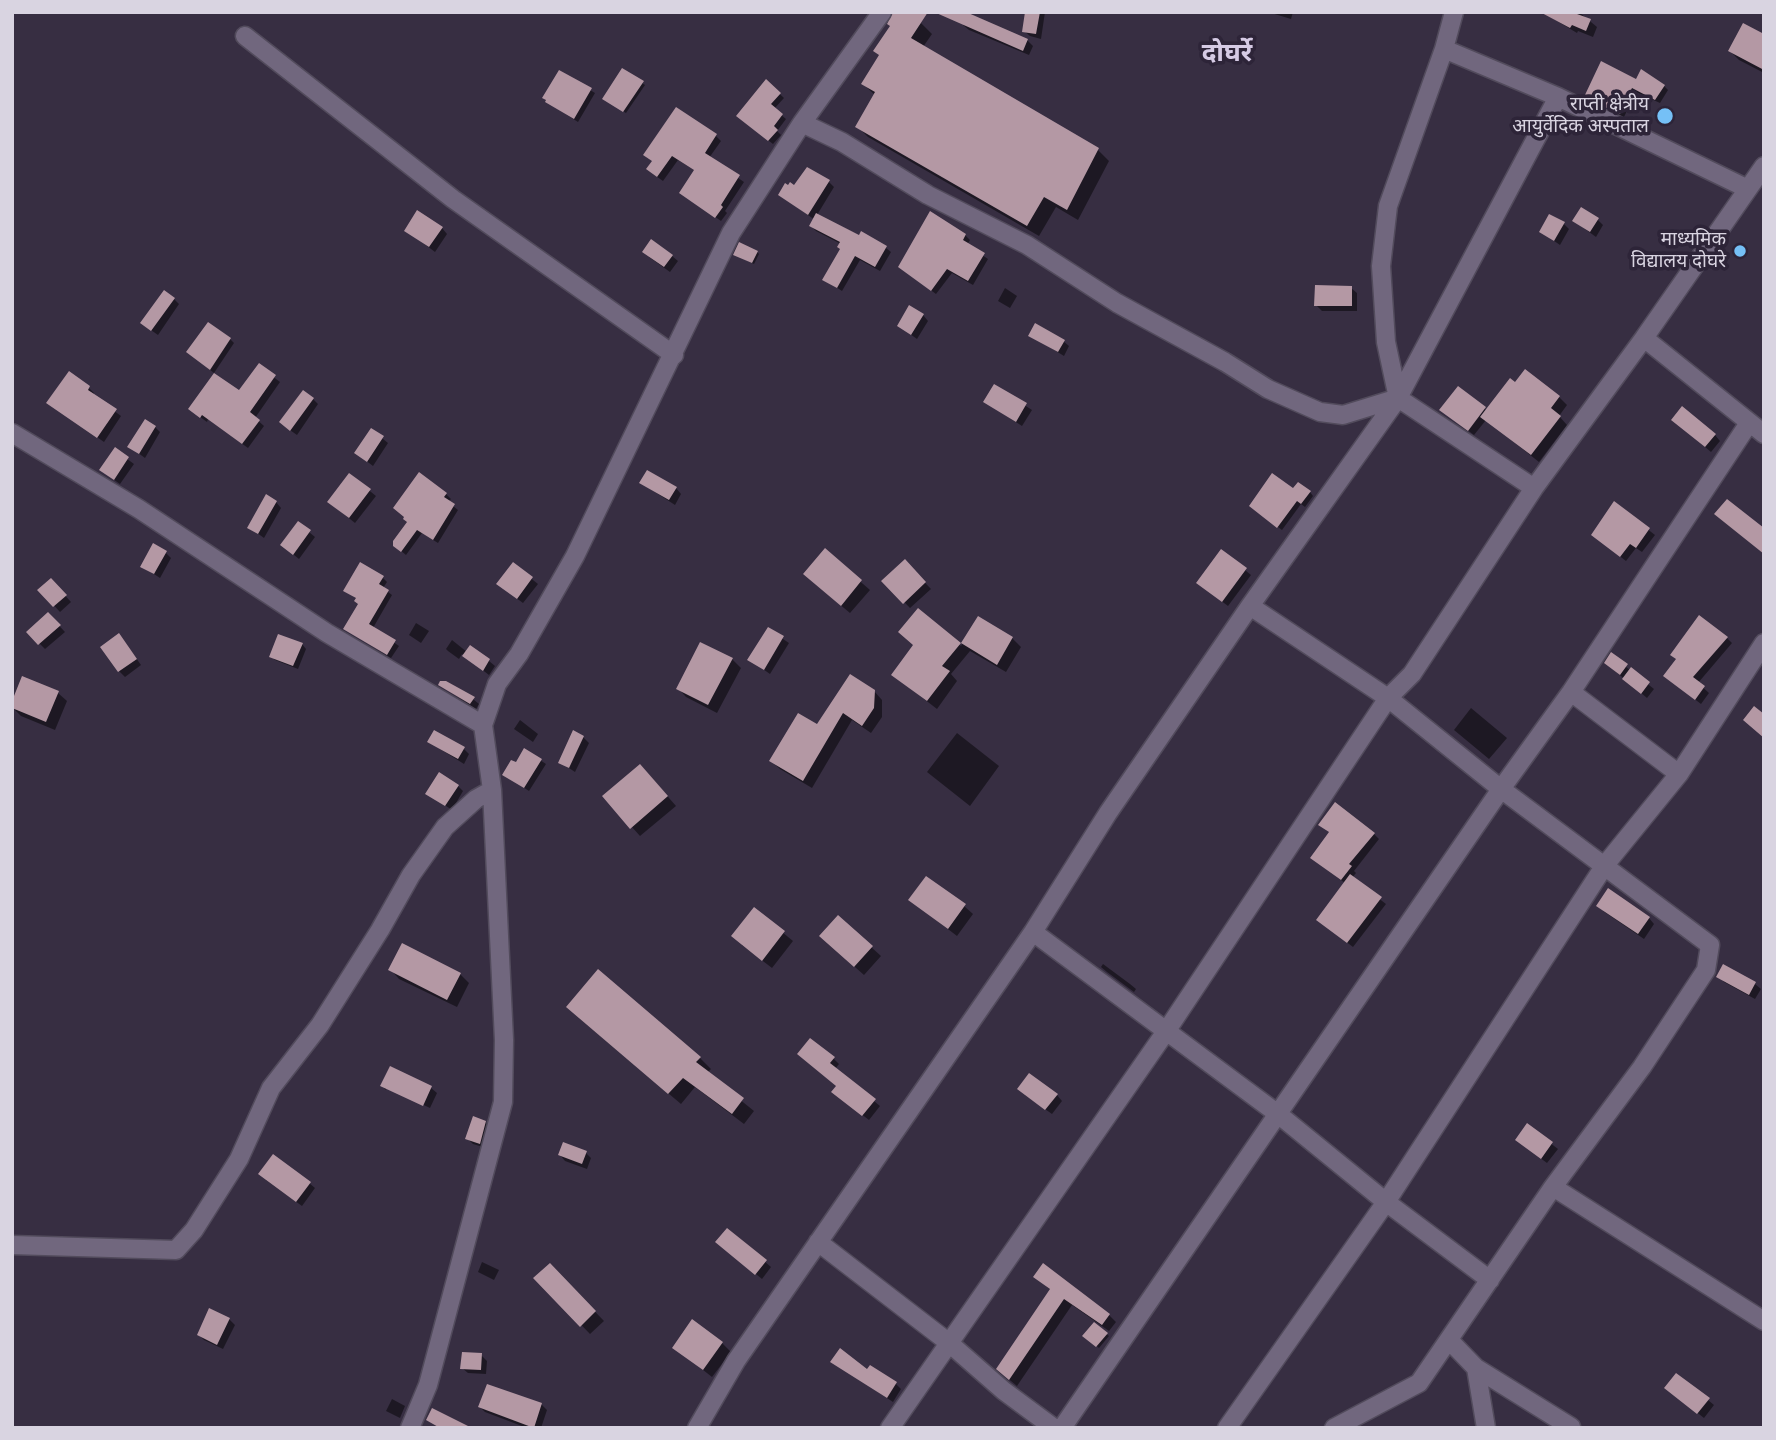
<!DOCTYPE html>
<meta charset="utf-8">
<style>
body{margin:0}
#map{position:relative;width:1776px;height:1440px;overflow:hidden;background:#372e42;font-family:"Times New Roman",serif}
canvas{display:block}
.frame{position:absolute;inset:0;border:14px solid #d9d4e1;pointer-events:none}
</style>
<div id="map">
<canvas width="1776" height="1440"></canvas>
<div class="frame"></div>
</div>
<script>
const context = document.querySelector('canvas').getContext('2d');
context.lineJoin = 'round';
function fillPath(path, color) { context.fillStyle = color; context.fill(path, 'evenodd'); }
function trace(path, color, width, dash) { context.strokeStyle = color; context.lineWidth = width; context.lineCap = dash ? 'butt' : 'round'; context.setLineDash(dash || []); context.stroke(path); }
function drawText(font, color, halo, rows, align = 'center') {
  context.font = font + ' "Times New Roman","Noto Sans Devanagari",serif'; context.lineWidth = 7; context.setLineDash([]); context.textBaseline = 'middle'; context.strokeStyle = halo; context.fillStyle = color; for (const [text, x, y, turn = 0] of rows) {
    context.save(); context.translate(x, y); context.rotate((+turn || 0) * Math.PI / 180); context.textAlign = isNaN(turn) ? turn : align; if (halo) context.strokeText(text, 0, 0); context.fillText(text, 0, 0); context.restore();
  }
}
fillPath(new Path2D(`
 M1027 12H1045L1041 39 1030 36 1024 31Z
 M1268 12H1293L1291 19Z
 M1542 12H1579L1597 27 1593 37 1578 31 1577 33Z
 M968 15 1027 40 1033 46 1029 55 969 30 963 25Z
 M921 23 932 34 923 47 1098 150 1109 161 1078 220 1056 207 1039 236 868 137 857 126 875 95 863 84 881 56Z
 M1764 36V73L1739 60 1730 51Z
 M623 70 645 85 626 113 606 100Z
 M560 72 595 93 578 122 547 102Z
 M766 81 784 98 774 109 786 119 777 131 781 135 773 144 742 120Z
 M1636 81 1664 86 1668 90 1660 103 1636 92 1624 117 1586 96Z
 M716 136 721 141 709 158 744 182 725 211 727 213 721 221 681 193 696 171 678 160 663 181 653 174V162Z
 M829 182 834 187 817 215 886 248 891 252 880 271 860 260 842 291 824 279 842 250 841 244 816 231 811 226 815 220 780 195 795 187Z
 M1598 220 1603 225 1596 237 1574 221Z
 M1564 224 1569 229 1560 245 1541 232Z
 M442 228 447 234 435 252 406 230Z
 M965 235 970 240 967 245 988 259 973 285 952 273 936 294 905 271Z
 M757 252 759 254 754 264 738 256Z
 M672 256 678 261 670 272 649 257Z
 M1005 288 1017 296 1010 308 998 301Z
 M1351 288 1357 293V311H1322L1316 305Z
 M174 299 179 304 158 335 148 328Z
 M923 315 928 321 917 339 899 326Z
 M1030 335 1063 341 1069 346 1064 356Z
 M230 339 234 343 214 373 199 361Z
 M259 366 280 382 255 418 264 426 248 448 208 419 207 422 196 414 239 393Z
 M1516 384 1559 397 1567 405 1559 416 1567 425 1539 462 1486 420 1474 435 1441 410 1459 388 1487 411Z
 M995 386 1032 410 1022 426 985 402Z
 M89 388 94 393 93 395 121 416 104 442 48 403Z
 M313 399 318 404 297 435 287 428Z
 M1679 425 1715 435 1720 441 1711 452Z
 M155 427 160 432 145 458 130 447Z
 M372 430 388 443 373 466 356 453Z
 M115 450 134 464 120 484 107 475Z
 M419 474 446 494 451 499 448 502 458 510 438 543 422 533 406 555 400 550Z
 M350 475 376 496 355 523 335 507Z
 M641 483 676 488 681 494 675 505Z
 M1293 490 1310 492 1313 496 1305 507 1301 504 1282 530 1255 510Z
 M276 502 281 508 264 538 249 527Z
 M1614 503 1655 535 1642 552 1636 548 1626 561 1599 540Z
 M298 523 315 537 299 559 288 550Z
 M825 551 870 590 850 613 814 583Z
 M1222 551 1251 575 1228 606 1204 588Z
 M166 553 171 558 160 578 142 566Z
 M905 562 931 589 910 608 884 581Z
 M513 564 538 584 523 603 504 589Z
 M361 565 383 578 387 582 383 588 392 595 373 628 399 646 391 658 345 629 360 605 357 599 345 590Z
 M51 580 71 602 60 612 40 590Z
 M918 610 961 646 978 618 1012 638 1021 647 1006 672 970 651 951 674 957 681 937 709 893 675 915 645Z
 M48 614 65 632 45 649 28 632Z
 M416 623 429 631 421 643 409 635Z
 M768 629 789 643 770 674 750 660Z
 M1727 638 1732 643 1698 683 1709 693 1701 704 1671 681Z
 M452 640 467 652 470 647 489 661 495 666 489 675 462 654 459 659 448 651 446 649Z
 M124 641 141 665 125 677 119 671Z
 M302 644 306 649 298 669 275 660 271 656Z
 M1611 655 1654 689 1647 698 1608 665Z
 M732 659 741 668 717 713 686 697 678 688Z
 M440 685 473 699 479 704 476 709Z
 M874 691 882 700V717L871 733 852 720 812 788 780 769 771 761 818 727Z
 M58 693 67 701 55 730 21 716 12 707Z
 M1471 708 1507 738 1489 759 1454 730Z
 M520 720 538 734 533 742 514 729Z
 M957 733 999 766 970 806 927 772Z
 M583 737 589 743 575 772 560 762Z
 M429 742 464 749 469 754 464 764Z
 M525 750 546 764 529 791 505 775 517 765Z
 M649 775 676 806 640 836 605 797Z
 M458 786 463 791 452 810 427 793Z
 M1326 830 1374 834 1379 839 1354 871 1356 873 1352 878 1386 904 1353 947 1324 925 1345 883 1318 863 1331 833Z
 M910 900 964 906 973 914 957 936Z
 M754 909 793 941 772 968 742 945Z
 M1603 911 1649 918 1654 924 1644 939Z
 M838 917 881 956 864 975 830 945Z
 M1103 964 1130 984 1136 989 1134 992 1107 972 1101 967Z
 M1724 967 1755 984 1761 989 1755 999 1724 982 1719 976Z
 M391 970 460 974 469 983 457 1007 399 979Z
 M579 1018 700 1058 711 1069 707 1073 754 1111 744 1124 695 1087 681 1104Z
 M799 1054 834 1059 839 1064 835 1069 880 1106 869 1120 839 1097 838 1086Z
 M390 1068 431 1088 437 1093 430 1108 386 1087V1090L382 1086Z
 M1025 1095H1057L1062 1101 1052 1114Z
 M485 1122 491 1128 486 1148 473 1144 467 1138Z
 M1528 1126 1558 1149 1547 1163 1523 1145Z
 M586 1153 591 1158 587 1169 565 1161 560 1155Z
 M266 1180 309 1183 315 1188 302 1206Z
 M728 1230 771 1267 762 1279 723 1247Z
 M482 1262 499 1270 494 1280 478 1272Z
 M550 1265 604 1321 590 1334 536 1278Z
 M1035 1277 1109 1315 1116 1322 1109 1331 1072 1305 1017 1386 1005 1376 1051 1290Z
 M229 1319 235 1325 223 1349 204 1340 199 1335Z
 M1094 1324 1109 1336 1099 1348 1085 1336Z
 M722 1343 731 1352 712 1377 674 1347Z
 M481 1355 487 1361 486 1374 468 1373 462 1368Z
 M832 1362 868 1371 896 1384 901 1389 893 1402Z
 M488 1386 542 1405 547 1410 541 1428H527L485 1412 480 1407Z
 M1672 1393 1708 1400 1714 1405 1704 1418Z
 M392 1399 405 1406 400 1418 386 1411Z`), '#0007');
fillPath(new Path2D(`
 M893 12H928L911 38 1099 148 1067 210 1044 197 1027 226 855 127 875 92 861 84 879 55 873 51 890 26 887 24Z
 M934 12H966L1028 39 1023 51Z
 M1025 12H1040L1036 34 1022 32Z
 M1540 12H1578L1577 14 1591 19 1586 31 1572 25 1570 28Z
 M1743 23 1764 34V70L1728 51Z
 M1601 61 1636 79 1641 69 1665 85 1655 100 1632 88 1620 114 1584 97Z
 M622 68 644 81 623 112 602 99Z
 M559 70 592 88 574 119 545 102 546 100 542 98Z
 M766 79 781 93 771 104 783 114 774 126 778 130 768 141 736 116Z
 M676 107 717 134 705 153 740 175 721 205 723 207 715 218 679 193 694 170 672 156 657 177 646 169 652 161 643 155Z
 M807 167 830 180 808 215 778 195 785 183 788 185 790 182 794 185Z
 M1581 207 1599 218 1590 232 1572 221Z
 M417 210 443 227 429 247 404 231Z
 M930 211 966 234 963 240 985 253 968 281 947 269 931 291 898 267Z
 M816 213 859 235 861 231 887 246 875 267 855 256 837 288 822 280 840 249 837 247 840 242 809 226Z
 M1549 214 1565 222 1554 241 1539 232Z
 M651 239 673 255 664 267 642 252Z
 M739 242 758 251 752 263 733 255Z
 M1315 285 1352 286V306H1314Z
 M164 290 175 298 151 331 140 323Z
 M909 305 924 314 911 335 897 326Z
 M208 322 231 338 210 370 186 352Z
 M1035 323 1065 340 1058 352 1028 336Z
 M259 363 276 375 250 412 260 420 242 444 202 415 200 418 188 409 214 373 239 390Z
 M1525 369 1560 396 1551 408 1561 416 1531 455 1480 417 1510 378 1515 382Z
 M69 371 90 386 88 390 117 409 97 438 46 403Z
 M994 384 1027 403 1016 422 983 402Z
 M1458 386 1486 407 1468 431 1439 410Z
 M303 390 314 398 290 431 279 422Z
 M1682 406 1716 434 1705 447 1671 420Z
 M145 419 156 426 139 454 127 447Z
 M371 428 384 436 367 462 354 453Z
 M115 447 129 457 114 480 99 470Z
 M647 470 677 487 669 500 639 483Z
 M419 472 447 493 444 497 455 504 433 540 417 530 401 552 393 546V541L407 522 403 519 404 517 393 508Z
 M349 473 371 489 349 518 327 502Z
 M1272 473 1293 488 1298 482 1311 491 1301 504 1297 501 1277 528 1249 506Z
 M266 494 277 501 258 534 247 528Z
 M1727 499 1764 528V554L1714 514Z
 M1614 501 1650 528 1636 548 1630 544 1620 557 1591 535Z
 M298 521 311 530 293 555 280 545Z
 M153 543 167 551 154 574 140 567Z
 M825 548 862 580 841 606 803 574Z
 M1221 549 1247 568 1222 602 1196 583Z
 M905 559 926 582 903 604 881 581Z
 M360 562 384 576 379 584 389 590 369 624 396 640 387 655 343 629 358 604 354 601 356 598 343 591Z
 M513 562 533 577 517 599 496 584Z
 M51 578 67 595 53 607 37 590Z
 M918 608 961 643 942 666 950 671 927 701 891 675 913 645 898 632Z
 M48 612 61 625 38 645 26 632Z
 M1699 615 1728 637 1693 677 1705 686 1695 700 1663 676 1676 659 1670 655Z
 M978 616 1013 637 997 665 961 643Z
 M768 627 784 636 764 670 747 660Z
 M119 633 137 659 118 672 100 647Z
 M278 634 303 643 293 666 269 657Z
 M700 642 733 658 708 705 676 689Z
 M470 645 490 659 483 671 462 656Z
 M1611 652 1628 664 1620 675 1604 663Z
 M1631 667 1650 682 1641 694 1622 679Z
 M850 674 875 690 874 708 862 726 843 713 803 781 769 761 798 713 817 724Z
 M22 676 59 691 46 722 12 708V701Z
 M440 681H446L475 697 470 704 438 685Z
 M1754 706 1764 714V738L1743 720Z
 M434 730 465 747 458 759 427 742Z
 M573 730 584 736 569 768 558 763Z
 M524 748 542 759 524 788 502 775 511 760 516 762Z
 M640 764 668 796 630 829 602 796Z
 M439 772 459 785 445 806 425 794Z
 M1335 802 1375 833 1349 864 1352 866 1341 880 1310 858 1329 832 1318 825Z
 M1350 874 1382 897 1347 943 1316 920Z
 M926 876 966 904 948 929 908 900Z
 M1608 888 1650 917 1638 934 1596 906Z
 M754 907 785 931 762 961 731 936Z
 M838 915 873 946 854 967 819 936Z
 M402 943 461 973 447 1000 388 970Z
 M1723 964 1756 982 1749 995 1716 977Z
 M598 969 701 1057 696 1062 744 1098 732 1114 683 1078 668 1094 566 1007Z
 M810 1038 835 1057 830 1063 876 1099 862 1116 831 1092 836 1086 797 1054Z
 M390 1066 432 1086 423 1106 380 1086Z
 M1029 1073 1058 1094 1045 1110 1017 1089Z
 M473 1116 486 1121 480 1144 465 1139Z
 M1527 1123 1553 1142 1541 1159 1515 1140Z
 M563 1142 587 1151 582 1164 558 1155Z
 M273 1154 311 1182 296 1202 258 1174Z
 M727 1228 767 1260 755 1275 715 1242Z
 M550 1263 596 1311 580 1327 533 1278Z
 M1043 1263 1110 1314 1102 1325 1064 1299 1009 1380 996 1369 1050 1289 1033 1277Z
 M209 1308 230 1318 217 1345 197 1335Z
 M692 1319 723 1342 703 1370 672 1348Z
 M1094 1322 1108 1333 1096 1347 1082 1336Z
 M840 1348 867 1369 870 1365 897 1382 887 1398 830 1362Z
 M462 1352 482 1353 481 1370 460 1369Z
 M1676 1373 1710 1398 1697 1414 1664 1388Z
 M487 1384 542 1403 534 1428 478 1407Z
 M432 1408 472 1428H440L426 1420Z`), '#b498a4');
const street = new Path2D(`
 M245 36 453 199 674 355
 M1444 49 1558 97 1748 189
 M802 123 842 142 928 195 1027 245 1117 303 1225 362 1268 389 1320 412 1343 415 1398 398 1534 488
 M1644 338 1764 434
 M1398 398 1386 342 1381 266 1388 206 1444 49 1454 12
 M12 433 139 509 327 633 483 725
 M1250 606 1388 698 1501 789 1710 945 1706 970 1642 1067 1553 1187 1419 1383 1334 1428
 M1571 692 1679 774
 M1033 932 1278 1114 1386 1202 1490 1280
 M1553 1187 1764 1321
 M818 1242 948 1342 1004 1391 1054 1428
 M12 1245 176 1250 194 1230 239 1159 271 1088 320 1025 380 930 411 875 445 827 476 799 492 790
 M1449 1340 1476 1368 1486 1428
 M1476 1368 1571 1427
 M410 1428 428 1385 503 1102 504 1040 492 790 483 725 497 684 519 654 575 556 731 233 802 123 882 12
 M697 1428 736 1361 1033 932 1108 813 1250 606 1398 398 1558 97
 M890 1428 1167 1030 1388 698 1412 674 1534 488 1644 338 1764 166
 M1062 1428 1501 789 1571 692 1749 423
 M1227 1428 1386 1202 1605 865 1679 774 1764 643`);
trace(street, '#524b5c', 21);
trace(street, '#71677e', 18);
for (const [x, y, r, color] of [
 [1665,116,9,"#75c0f6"],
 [1740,251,7,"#75c0f6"]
]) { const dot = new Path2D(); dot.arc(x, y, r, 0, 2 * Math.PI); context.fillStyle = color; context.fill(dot); trace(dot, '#2d2438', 2.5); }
drawText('19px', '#d9d4e1', '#2d2438', [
 ["राप्ती क्षेत्रीय",1649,105],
 ["आयुर्वेदिक अस्पताल",1649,127],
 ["माध्यमिक",1726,240],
 ["विद्यालय दोघरे",1726,262]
], 'right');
drawText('bold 26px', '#d5cae4', '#2d2438', [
 ["दोघर्रे",1227,54]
]);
</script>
